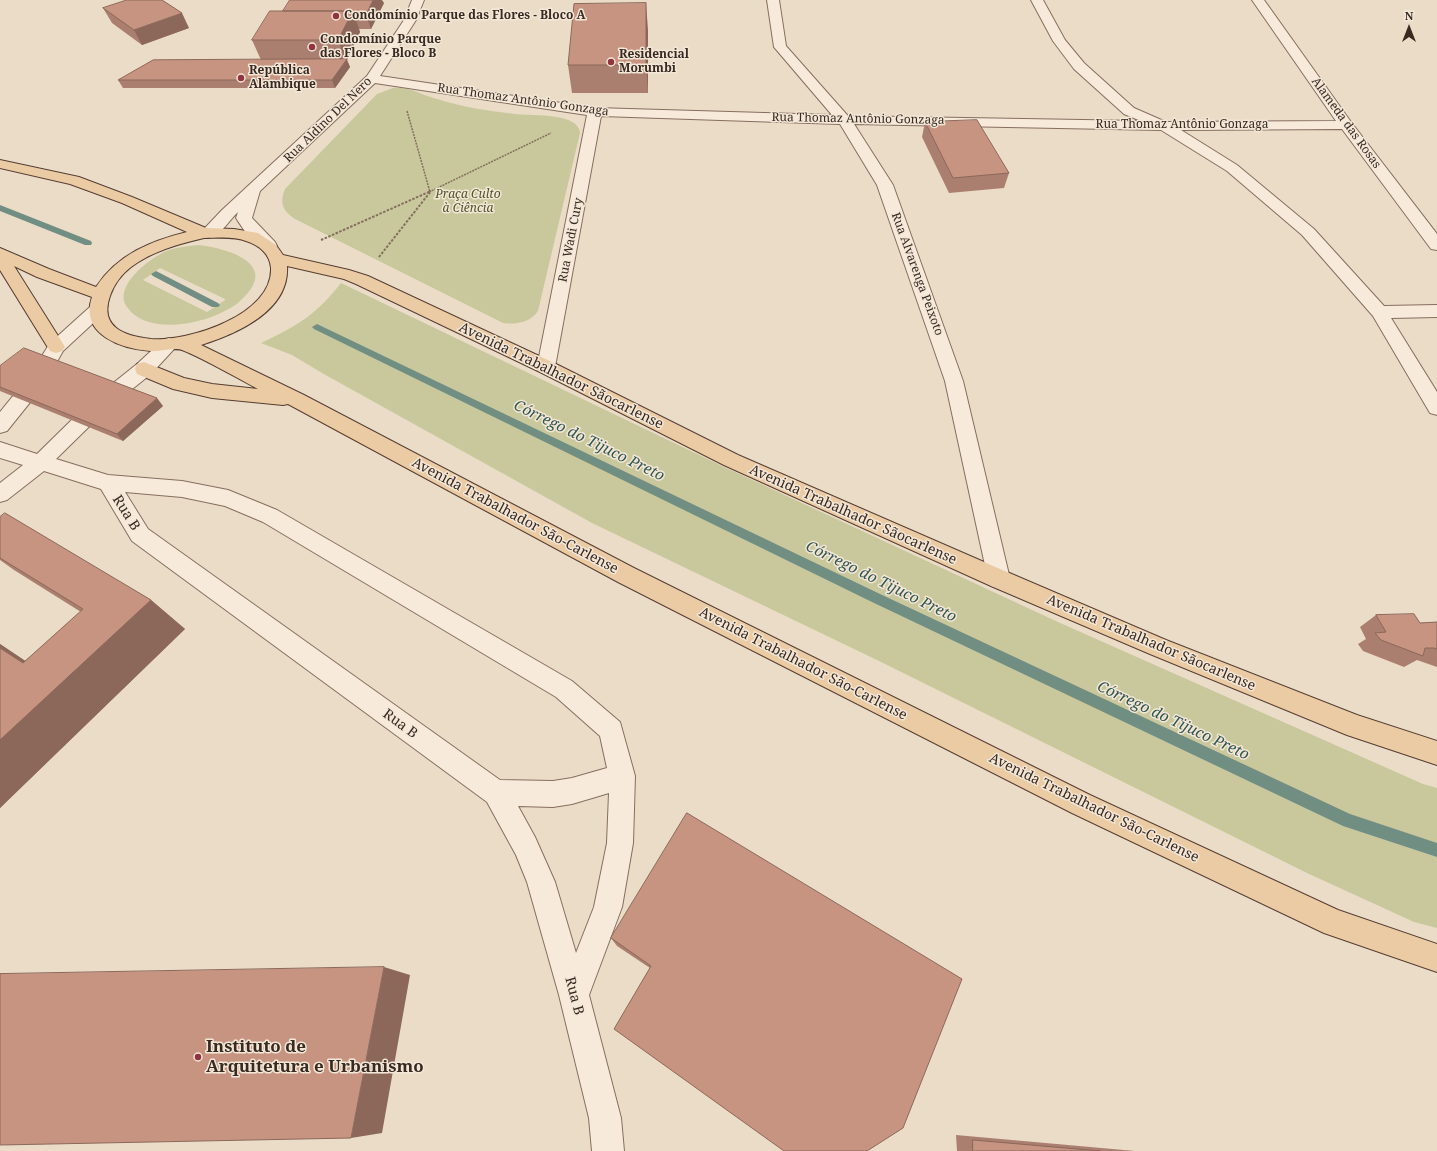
<!DOCTYPE html>
<meta charset="utf-8">
<style>
body{margin:0}
#map{position:relative;width:1437px;height:1151px;overflow:hidden;background:#ebdcc8;font-family:"Noto Serif",serif}
canvas{display:block}
.north{position:absolute;left:1389px;top:8px;width:40px;height:40px;-webkit-text-stroke:3px #f3e7d7;paint-order:stroke;rotate:0deg;font-size:11px;font-weight:700;line-height:16px;text-align:center;color:#382921}
.north::after{content:'';display:block;margin:auto;width:14px;height:18px;background:#382921;clip-path:polygon(50% 0,100% 100%,50% 72%,0 100%)}
</style>
<div id="map">
<canvas width="1437" height="1151"></canvas>
<div class="north">N</div>
</div>
<script>
const context = document.querySelector('canvas').getContext('2d');
context.lineJoin = 'round';
function fillPath(path, color) { context.fillStyle = color; context.fill(path, 'evenodd'); }
function trace(path, color, width, dash) { context.strokeStyle = color; context.lineWidth = width; context.lineCap = dash ? 'butt' : 'round'; context.setLineDash(dash || []); context.stroke(path); }
function drawText(font, color, halo, rows, align = 'center') {
  context.font = font + ' "Noto Serif",serif'; context.lineWidth = 3; context.setLineDash([]); context.textBaseline = 'middle'; context.strokeStyle = halo; context.fillStyle = color; for (const [text, x, y, turn = 0] of rows) {
    context.save(); context.translate(x, y); context.rotate((+turn || 0) * Math.PI / 180); context.textAlign = isNaN(turn) ? turn : align; if (halo) context.strokeText(text, 0, 0); context.fillText(text, 0, 0); context.restore();
  }
}
fillPath(new Path2D(`
 M393 88C408 86 422 95 437 99 462 107 489 111 515 114 530 116 579 112 580 133L538 311C531 322 516 325 503 323L295 219C283 211 279 203 285 189L377 94Z
 M199 245C231 249 282 265 239 302 215 322 149 339 127 307 112 286 152 256 169 250 179 247 189 246 199 245ZM160 268 225 299V300L207 312 143 280Z
 M341 283 718 464 1058 622 1423 784 1437 788V928L1414 922 1307 873 879 661 592 523 322 373 292 355 261 343C297 326 316 315 341 283Z`), '#c9c89c');
fillPath(new Path2D(`
 M0 205 91 241 92 243 91 245H85L0 211Z
 M156 271 218 303 220 305 218 307H212L153 276 151 274Z
 M317 324 880 594 1350 814 1437 843V857L1343 826 872 602 314 329 312 327Z`), '#708e82');
const minor = new Path2D(`
 M412 0H424L416 20 380 76 595 108 832 115 774 47 767 0H779L786 46 848 116 1141 121 1124 114 1074 69 1053 41 1031 0H1043L1065 40 1084 63 1134 108 1166 122 1336 121 1252 0H1264L1351 122 1437 234V250L1431 249 1342 129 1181 130 1237 165 1314 229 1384 306 1437 305V317L1391 318 1437 392V415L1430 413 1373 316 1302 235 1227 171 1161 130 854 124 893 185 963 381 1010 579 1007 586 999 588 991 586 988 579 945 381 877 185 840 124 601 116 555 367 552 372 546 373 540 372 537 367 587 115 375 83 260 191 252 218 275 242 277 246 275 250C258 254 244 230 236 218L238 212C228 221 219 240 204 237L202 233 204 229 222 210 367 76 404 20Z
 M97 304 103 306 106 310 103 314 63 351 44 385 7 431 0 433V412L30 375 50 343 91 306Z
 M169 338 175 340 178 344 175 348 151 374 106 410 56 459 108 475 182 481 228 490 277 510 572 681 620 722 635 776 633 843 622 907 589 995 621 1118 624 1151H592L589 1118 559 995 527 882 516 855 487 802 132 541 101 489 44 471 7 500 0 502V483L23 465 0 458V442L37 454 92 400 137 364 163 340ZM125 492 182 497 225 506 263 522 556 697 600 736 607 768 572 778 553 781 500 780 148 529ZM609 793 607 843 594 907 576 953 555 882 535 837 518 806 553 807 572 804Z`);
const primary = new Path2D(`
 M0 160 79 177 132 197 206 228 234 229 258 233 276 245 283 255 349 270 368 276 552 362 738 455 1007 572 1166 640 1357 715 1437 741V765L1347 735 1150 654 991 586 724 465 540 372 356 284 344 279 287 266C290 311 236 334 201 345L304 395 634 568 1090 795 1338 910 1437 944V972L1324 933 1072 813 618 582 288 404 283 405 212 398 173 389 137 374 135 369 137 364 144 362 184 378 212 384 258 389C235 377 205 359 182 350 174 347 160 352 151 351 122 349 79 335 92 297L37 277 14 266 65 347 62 351 56 353 50 351 0 270V248L49 269 96 287C118 254 151 241 187 232L122 203 70 184 0 168ZM204 238C217 238 234 236 246 241 259 245 270 254 271 268 273 315 188 342 151 339 124 336 99 327 110 296 114 284 122 274 131 267 152 251 179 244 204 238Z`);
trace(minor, '#866e5e', 2);
trace(primary, '#553d32', 2);
trace(new Path2D(`
 M407 111 430 192
 M429 192 551 133`), '#866e5e', 1.5, [2, 1]);
trace(new Path2D(`
 M321 240 431 191
 M379 257 431 191`), '#866e5e', 2, [2.5, 1.5]);
fillPath(minor, '#f7eadb');
fillPath(primary, '#ebcba3');
fillPath(new Path2D(`
 M384 3 371 29H359L360 32 347 60 350 67 335 88H123L118 80 261 60 252 40 283 11Z
 M103 8 189 28 142 45 112 23Z
 M648 30V93H572L568 65Z
 M925 122 1009 173 1004 188 949 193 922 137Z
 M0 366 163 406 123 441 0 391Z
 M0 517 151 600 185 629 0 808V644L25 661 81 612 14 570 0 560Z
 M1376 615 1420 623 1437 622V667L1417 660 1404 667 1363 651 1358 644 1366 639 1360 627Z
 M687 813 867 1151 650 968 617 946 611 938Z
 M956 1135 1135 1151H957Z`), '#ab7f6f');
fillPath(new Path2D(`
 M373 0H382L384 3 371 29 366 15Z
 M646 3 648 30V93L646 65Z
 M353 11 360 32 347 60 350 67 335 88 332 80 346 61 338 40Z
 M182 13 189 28 142 45 134 30Z
 M157 398 163 406 123 441 117 434Z
 M151 600 185 629 0 808V740L23 663 0 648V644L60 684Z
 M384 967 410 975 382 1133 351 1138Z`), '#8b685a');
const building = new Path2D(`
 M127 0H162L182 13 134 30 103 8Z
 M290 0H373L366 15H354L353 11H283Z
 M646 3V65H568L574 4Z
 M270 11H353L338 40H252Z
 M347 59 332 80H118L153 60Z
 M977 120 1009 173 953 178 925 122Z
 M24 348 157 398 117 434 0 387V366Z
 M5 513 151 600 0 740V648L23 663 83 609 0 558V517Z
 M1414 614 1420 623 1437 622V649L1434 648H1425L1423 656 1381 640 1375 633 1386 632 1376 615Z
 M687 813 962 979 903 1128 867 1151H784L614 1029 651 966 611 938Z
 M384 967 351 1138 0 1145V974Z
 M973 1140 1100 1151H973Z`);
fillPath(building, '#c79481');
trace(building, '#8b685a', 1);
for (const [x, y, r, color] of [
 [336,16,4,"#913340"],
 [312,47,4,"#913340"],
 [611,62,4,"#913340"],
 [241,78,4,"#913340"],
 [198,1057,4,"#913340"]
]) { const dot = new Path2D(); dot.arc(x, y, r, 0, 2 * Math.PI); context.fillStyle = color; context.fill(dot); trace(dot, '#f3e7d7', 1.5); }
drawText('bold 12px', '#382921', '#f3e7d7', [
 ["Condomínio Parque das Flores - Bloco A",344,16],
 ["Condomínio Parque",320,40],
 ["das Flores - Bloco B",320,54],
 ["Residencial",619,55],
 ["Morumbi",619,69],
 ["República",249,71],
 ["Alambique",249,85]
], 'left');
drawText('12px', '#382921', '#f3e7d7', [
 ["Rua Thomaz Antônio Gonzaga",523,100,8],
 ["Rua Thomaz Antônio Gonzaga",858,119,1],
 ["Rua Aldino Del Nero",328,120,-44],
 ["Alameda das Rosas",1346,123,54],
 ["Rua Thomaz Antônio Gonzaga",1182,125],
 ["Rua Wadi Cury",571,240,-79],
 ["Rua Alvarenga Peixoto",917,274,70]
]);
drawText('italic 12px', '#4e5329', '#f3e7d7', [
 ["Praça Culto",468,195],
 ["à Ciência",468,209]
]);
drawText('14px', '#382921', '#f3e7d7', [
 ["Avenida Trabalhador Sãocarlense",561,376,26],
 ["Rua B",126,513,58],
 ["Avenida Trabalhador Sãocarlense",853,515,24],
 ["Avenida Trabalhador São-Carlense",515,516,28],
 ["Avenida Trabalhador Sãocarlense",1151,643,23],
 ["Avenida Trabalhador São-Carlense",803,664,27],
 ["Rua B",400,724,36],
 ["Avenida Trabalhador São-Carlense",1094,808,26],
 ["Rua B",574,996,75]
]);
drawText('italic 15px', '#31564f', '#f3e7d7', [
 ["Córrego do Tijuco Preto",589,441,26],
 ["Córrego do Tijuco Preto",881,582,26],
 ["Córrego do Tijuco Preto",1173,721,25]
]);
drawText('bold 17px', '#382921', '#f3e7d7', [
 ["Instituto de",206,1047],
 ["Arquitetura e Urbanismo",206,1067]
], 'left');
</script>
